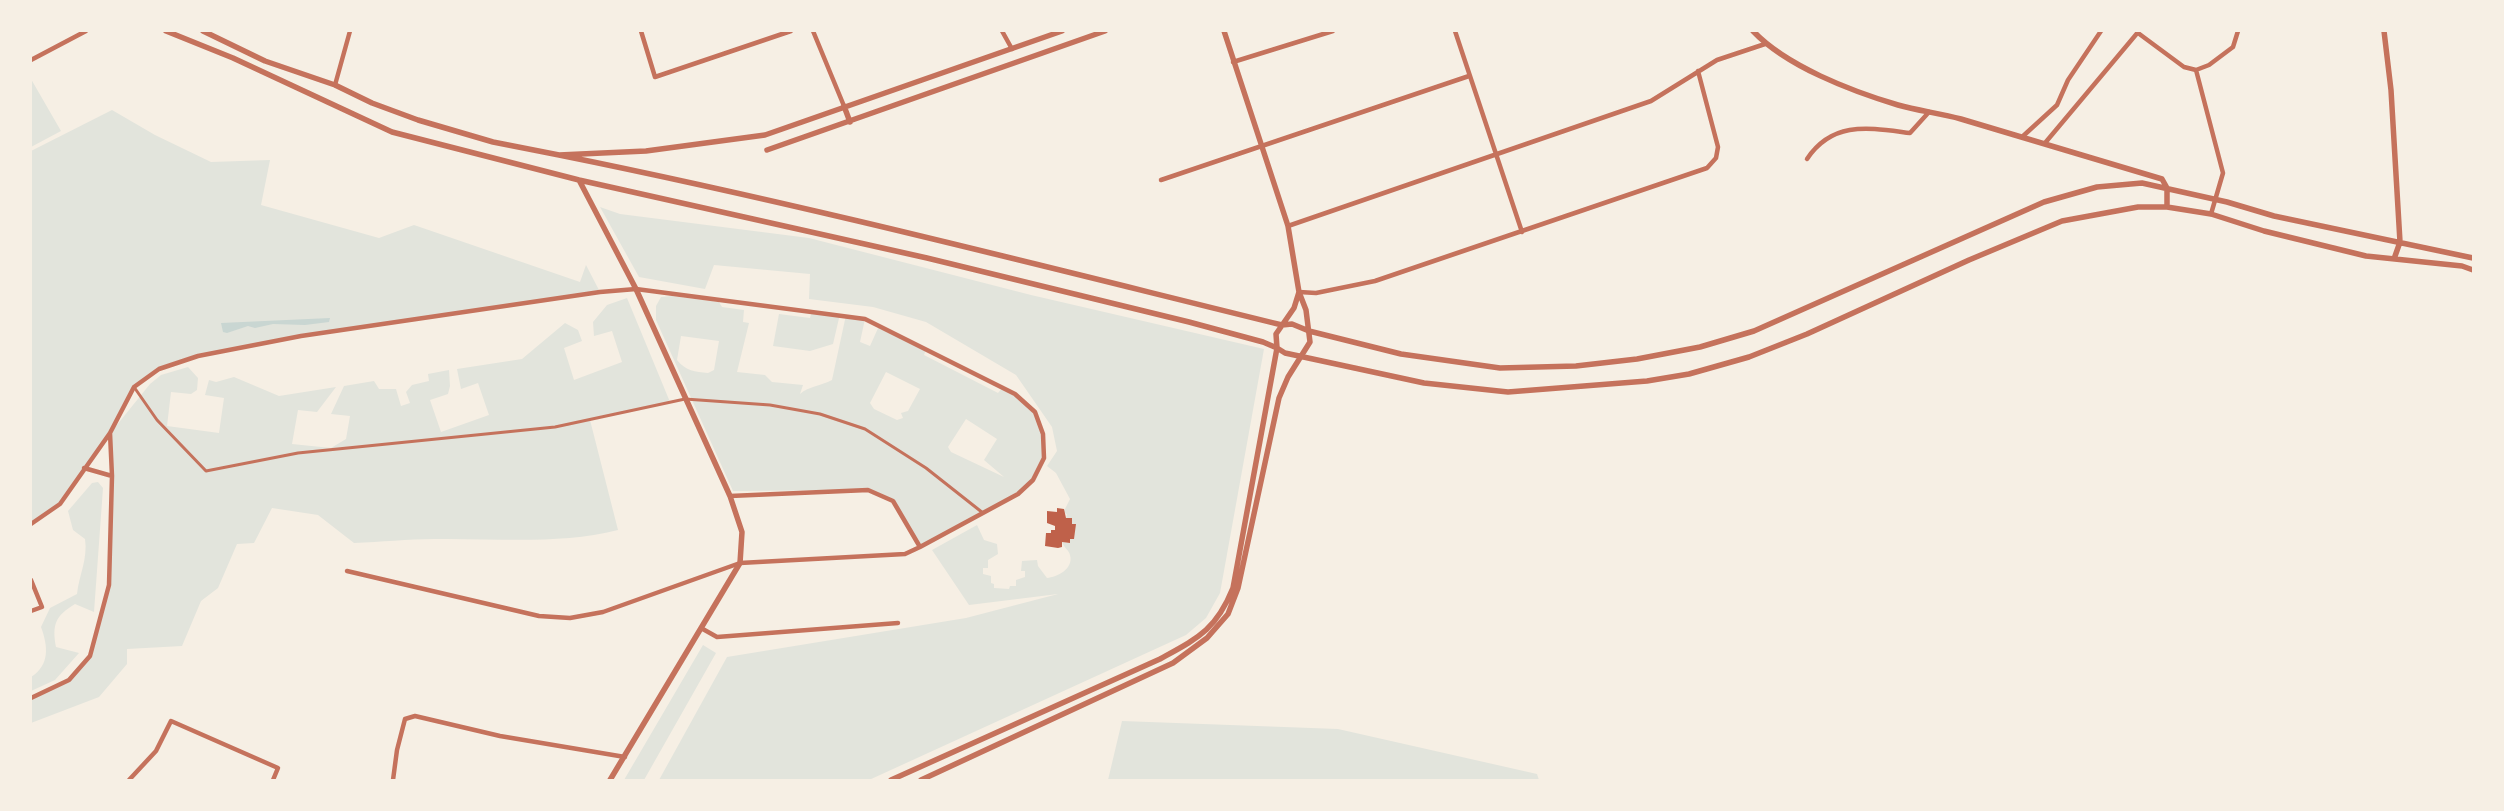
<!DOCTYPE html>
<style>
body{margin:0}
#map{position:relative;width:2504px;height:811px;overflow:hidden;background:#f6efe4;font-family:"Fira Sans",sans-serif}
canvas{display:block}
.frame{position:absolute;inset:0;border:32px solid #f6efe4;pointer-events:none}
</style>
<div id="map">
<canvas width="2504" height="811"></canvas>
<div class="frame"></div>
</div>
<script>
const context = document.querySelector('canvas').getContext('2d');
context.lineJoin = 'round';
function fillPath(path, color) { context.fillStyle = color; context.fill(path, 'evenodd'); }
function trace(path, color, width, dash) { context.strokeStyle = color; context.lineWidth = width; context.lineCap = dash ? 'butt' : 'round'; context.setLineDash(dash || []); context.stroke(path); }
fillPath(new Path2D(`
 M31 79 61 131 31 147Z
 M112 110 155 135 211 162 270 160 261 205 379 238 414 225 580 282 586 265 600 292 301 336 198 356 159 369 134 387 112 431 150 384 161 375 188 367 198 378 197 390 191 394 171 392 167 426 219 433 224 398 205 395 209 380 216 382 234 377 279 396 336 387 317 412 298 410 292 444 331 448 346 439 350 416 331 414 344 386 374 381 379 389H396L401 406 410 403 406 392 412 385 429 381 428 374 449 370 450 386 448 394 430 400 441 432 489 415 478 383 461 389 457 369 522 359 565 323 578 330 582 341 564 348 574 380 622 362 612 331 594 336 593 322 607 305 627 298 670 402 590 420 618 530C559 545 495 538 434 539 408 539 381 542 354 543L318 515 272 508 254 543 237 544 218 588 201 601 182 646 127 649V664L99 697 31 723V698L69 680 90 656 109 585 112 476 110 435 60 504 31 524V151Z
 M600 207 620 214 809 238 1031 295 1264 349 1220 593 1206 618 1186 635 869 780H659L727 657 966 618 1058 594 969 605 932 550 977 525 984 540 997 544 998 554 988 560V568H983V574L991 576V583L994 584V588L1009 589 1010 586H1016V580L1025 577V571H1021L1022 561 1037 560 1038 566 1047 578C1057 577 1074 569 1070 555 1069 550 1064 548 1062 542L1069 543 1070 539H1074L1075 524H1072V518H1066L1067 514 1063 513 1070 499 1056 473 1047 466 1057 451 1052 427 1016 375 926 322 873 307 809 299 810 274 714 265 705 289 639 277Z
 M672 296 719 302 722 307 744 310 743 322 749 323 737 372 765 375 772 382 803 385 800 394C809 386 821 386 832 380L846 315 865 319 860 342 870 346 879 326 926 349 924 355 998 393 1003 387C1022 398 1043 414 1044 438 1044 453 1043 469 1032 481 1010 504 950 531 920 547L893 501 867 490 733 491 656 320V306L661 297ZM681 336 719 341 714 370 708 373C695 372 686 371 677 360ZM886 372 920 389 908 411 901 413 903 418 897 420 874 409 870 403ZM966 419 997 439 984 460 1004 477 951 452 948 447Z
 M812 311 840 314 833 344 810 351 773 346 779 314 810 318Z
 M98 482 103 488 94 612 75 604C55 616 52 625 56 647L79 653 55 680 31 691V677C50 665 48 646 41 627L50 608 77 594C79 575 88 559 85 539L73 530 68 511 92 483Z
 M703 645 716 653 644 780H624Z
 M1122 721 1338 729 1537 774 1539 780H1108Z`), '#e2e4dc');
fillPath(new Path2D(`
 M330 318 329 322 305 325 273 324 255 328 248 326 227 333 223 332 221 323Z`), '#c9d6d2');
fillPath(new Path2D(`
 M1057 508 1064 509 1066 518H1072V524H1076L1074 539H1070V543L1062 542V547L1058 548 1045 546 1046 533H1051V530H1055V526L1047 523V511L1057 512Z`), '#bf614a');
trace(new Path2D(`
 M134 387 157 420 206 471 298 453 555 427 685 399 770 405 820 414 865 429 926 468 983 513`), '#c5725c', 3);
trace(new Path2D(`
 M641 31 655 77 791 31
 M813 31 844 106
 M1002 31 1012 49
 M1455 31 1522 232
 M2138 33 2184 67 2196 70 2209 65 2233 47 2238 31
 M31 60 86 31
 M1233 62 1333 31
 M2196 70 2223 173 2211 214
 M335 85 350 31
 M2022 137 2057 105 2068 80 2101 31
 M2045 143 2139 31
 M1807 159C1833 120 1870 128 1910 133L1929 112
 M1161 180 1469 76
 M1288 226 1651 101 1717 60 1765 44
 M1299 292 1316 293 1375 281 1707 168 1716 158 1718 147 1698 71
 M84 468 112 476
 M730 496 868 490 893 501 920 547
 M31 524 60 504 110 433 134 387 159 369 198 356 301 336 600 292 636 289 865 319 1015 394 1035 412 1043 434 1044 458 1033 480 1018 494 920 547 905 554 740 563 603 612 570 618 539 616 347 571
 M31 580 42 607 31 611
 M701 628 717 637 898 623
 M31 698 69 680 90 656 109 585 112 476 110 433
 M129 780 156 751 171 721 278 768 273 780
 M393 780 397 750 405 719 415 716 500 736 625 757`), '#c5725c', 4.5);
trace(new Path2D(`
 M166 31 233 58 392 132 579 180 927 258 1189 322 1263 342 1277 348 1233 588C1216 630 1198 638 1160 659L891 780
 M203 31 265 61 335 85 372 103 418 120 493 142 559 155 646 151 765 135 1062 31
 M1753 31C1786 66 1851 91 1898 105 1918 111 1940 113 1961 119 2028 139 2095 159 2162 179L2167 188V207
 M2384 31 2391 90 2400 242 2394 259
 M844 106 850 122
 M767 150 1105 31
 M559 155C802 204 1042 266 1282 325L1292 324 1309 331 1401 354 1500 368 1576 366 1637 359 1700 347 1754 331 2044 202 2097 187 2142 183 2227 202 2274 216 2473 258
 M579 180 636 289 730 496 742 532 740 563 610 780
 M1299 292 1294 308 1276 334 1277 348 1285 353 1424 383 1508 392 1647 381 1689 374 1749 357 1807 334 1969 260 2062 221 2138 207H2167L2211 214 2264 231 2366 256 2462 266 2473 270
 M921 780 1173 663 1207 638 1228 614 1238 588 1279 398 1288 377 1310 342 1306 310 1299 292 1288 226 1224 31`), '#c5725c', 5.5);
</script>
